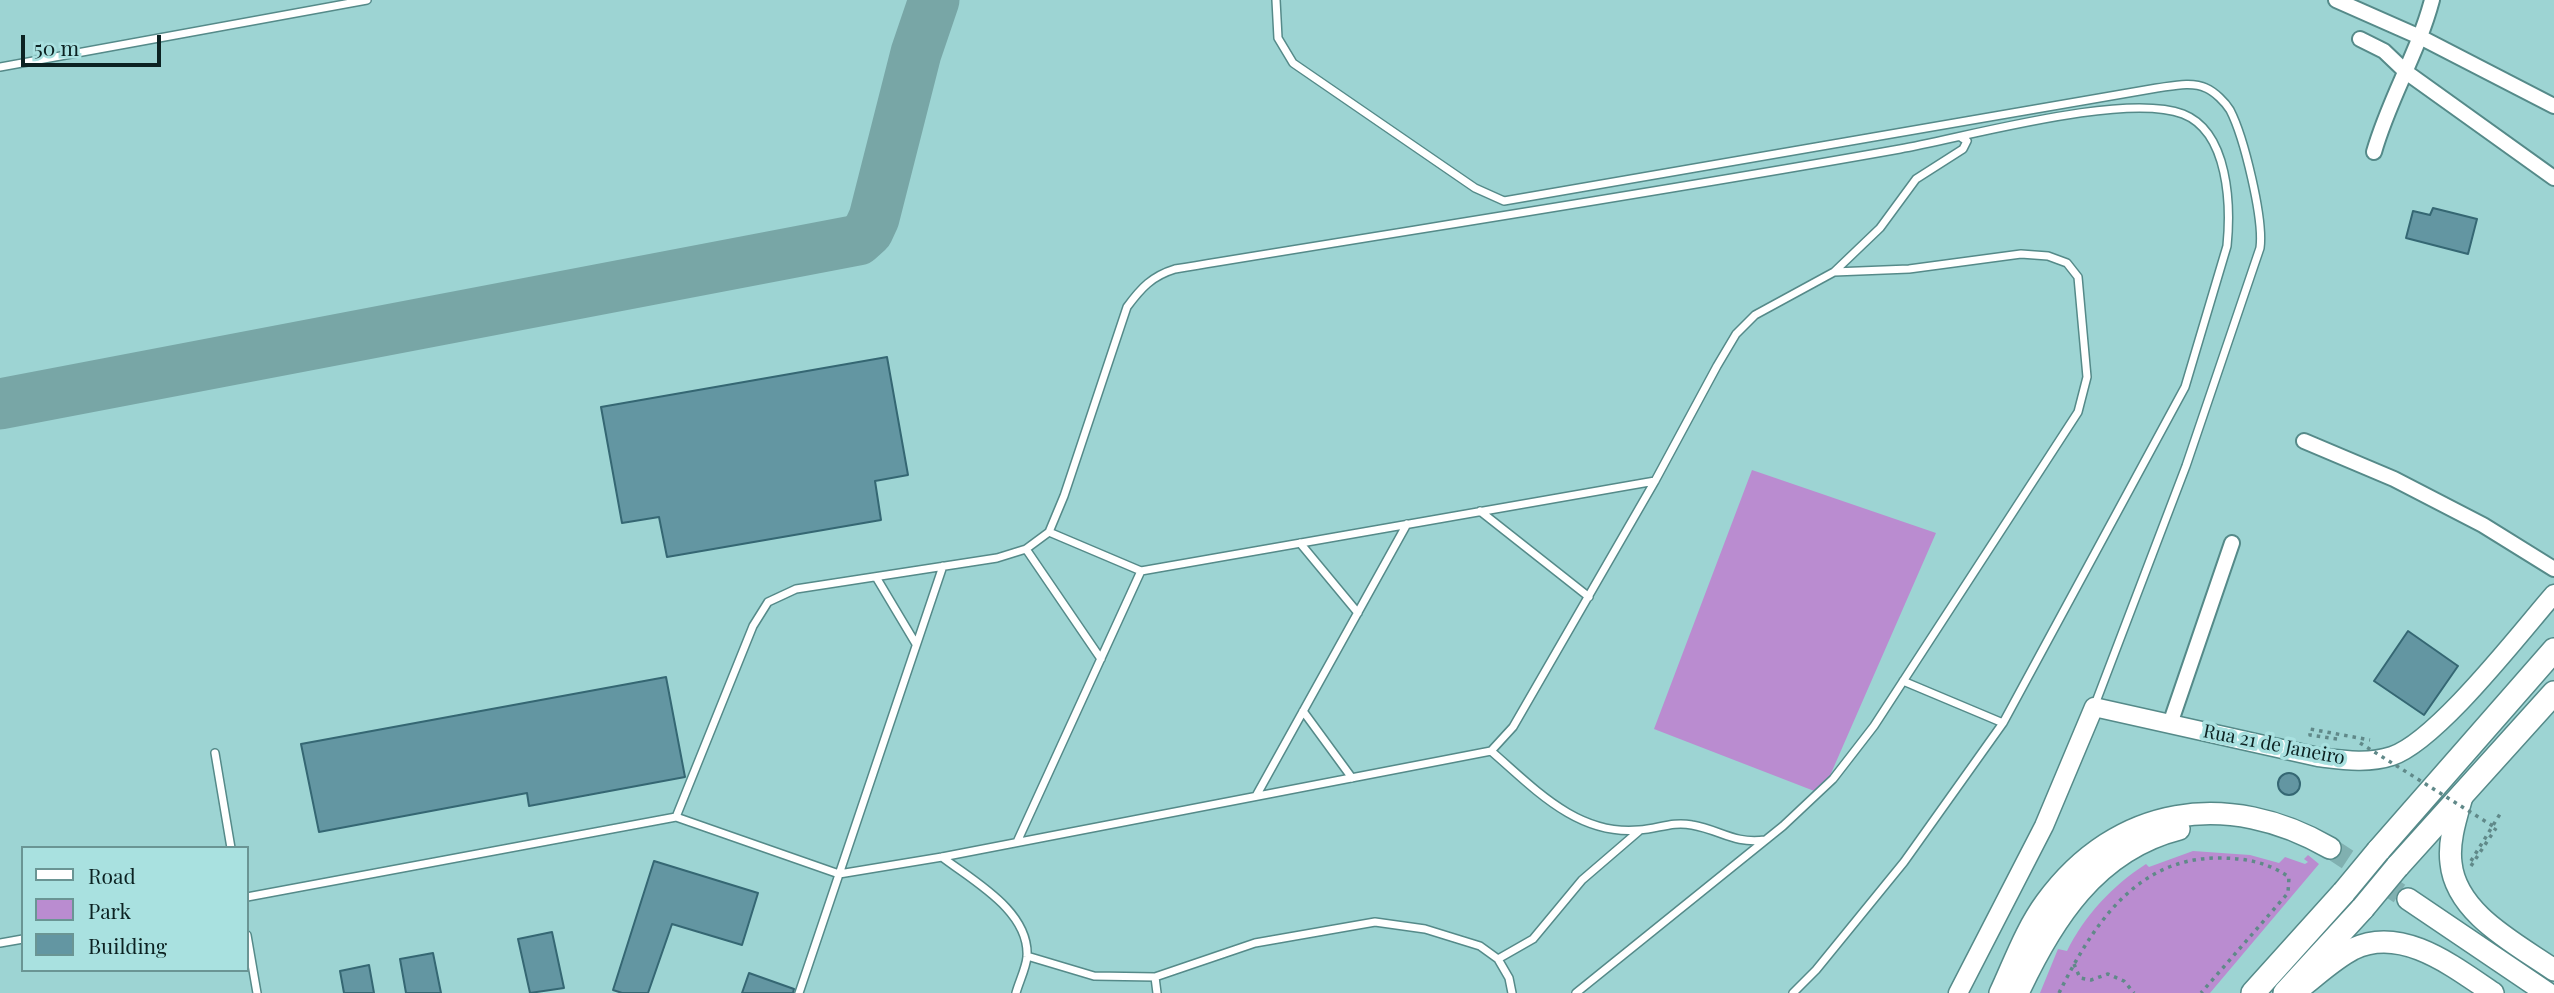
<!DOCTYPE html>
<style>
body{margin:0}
#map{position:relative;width:2554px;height:993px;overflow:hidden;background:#9dd4d3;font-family:"Playfair Display",serif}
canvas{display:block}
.legend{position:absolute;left:21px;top:846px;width:228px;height:126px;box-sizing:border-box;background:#a9e1e0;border:2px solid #6a9594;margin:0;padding:9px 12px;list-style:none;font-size:21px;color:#0c2222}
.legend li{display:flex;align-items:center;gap:14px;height:35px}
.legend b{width:35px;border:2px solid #6a9594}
.scale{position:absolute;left:21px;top:35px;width:140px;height:32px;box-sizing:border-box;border:4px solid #0c2222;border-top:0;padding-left:9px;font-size:21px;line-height:24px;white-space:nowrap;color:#0c2222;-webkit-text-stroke:5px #a9e1e0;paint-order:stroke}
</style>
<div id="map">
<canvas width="2554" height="993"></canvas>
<ul class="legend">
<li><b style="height:9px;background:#fff"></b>Road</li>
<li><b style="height:19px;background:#ba8cd0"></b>Park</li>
<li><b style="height:19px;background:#6396a2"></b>Building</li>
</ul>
<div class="scale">50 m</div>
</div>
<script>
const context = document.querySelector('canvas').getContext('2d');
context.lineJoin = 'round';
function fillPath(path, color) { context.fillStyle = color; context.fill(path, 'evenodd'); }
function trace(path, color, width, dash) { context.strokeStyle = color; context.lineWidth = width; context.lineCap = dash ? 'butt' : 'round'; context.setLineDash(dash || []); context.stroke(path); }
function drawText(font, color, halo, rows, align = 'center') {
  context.font = font + ' "Playfair Display",serif'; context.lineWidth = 7; context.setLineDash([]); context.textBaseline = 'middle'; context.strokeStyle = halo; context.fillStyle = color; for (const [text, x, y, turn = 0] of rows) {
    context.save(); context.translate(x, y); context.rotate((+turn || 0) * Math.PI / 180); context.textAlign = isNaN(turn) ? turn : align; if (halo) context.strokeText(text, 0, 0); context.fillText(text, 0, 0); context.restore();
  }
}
fillPath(new Path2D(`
 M1752 470 1936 533 1822 794 1654 729Z
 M2193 851 2250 855 2279 863 2285 857 2305 864 2308 862 2304 859 2308 855 2319 864 2210 993H2040L2058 949 2067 951C2085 915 2112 886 2146 864L2149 867Z`), '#ba8cd0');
trace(new Path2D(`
 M0 404 858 240 868 231 874 218 916 53 934 0`), '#78a6a6', 51);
const building = new Path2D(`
 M2433 208 2477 219 2468 254 2406 238 2413 211 2430 215Z
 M887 357 908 475 875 481 881 520 667 557 659 517 622 523 601 407Z
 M2408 631 2458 666 2424 715 2374 681Z
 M666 677 685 777 529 806 527 793 319 832 301 744Z
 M2278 784a11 11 0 1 1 22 0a11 11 0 1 1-22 0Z
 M654 861 758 893 742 945 672 924 648 993H622L613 990Z
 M552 932 564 988 530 993 518 939Z
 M433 953 441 993H406L400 959Z
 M369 965 374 993H344L340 971Z
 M749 973 794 989 793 993H742Z`);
fillPath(building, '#6396a2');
trace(building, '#356773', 2);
trace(new Path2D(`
 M2330 848 2408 899`), '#80b0b0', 21, [21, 10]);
const service = new Path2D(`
 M1276 0 1278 38 1293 63 1475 188 1504 201 2157 88C2172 86 2192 81 2206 88 2215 92 2225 102 2230 110 2244 137 2264 219 2260 248L2186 466 2094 707
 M0 67 367 0
 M1834 272 1880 228 1916 179 1963 149 1967 141 1962 138
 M1480 511 1589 597
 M1049 532 1141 571 1655 481
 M1300 543 1358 613
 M1026 549 1101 659
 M876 577 916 644
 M1903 681 2003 723
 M1303 711 1352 778
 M1491 751C1534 788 1577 836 1639 830 1658 829 1672 821 1692 825 1721 830 1733 844 1765 840
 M215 753 231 848
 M1256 796 1407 524
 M676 817 753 626 768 602 796 589 997 558 1026 549 1049 532 1064 496 1127 307C1141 288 1152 276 1175 269 1417 229 1659 192 1900 149 1967 137 2124 92 2183 114 2229 132 2231 206 2227 246L2185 387 2003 723 1904 862 1816 970 1793 993
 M1017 842 1141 571
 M942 857C973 881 1030 911 1027 957 1026 968 1019 982 1016 993
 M247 897 676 817 839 874 942 857 1491 751 1513 727 1655 481 1717 366 1736 334 1755 315 1834 272 1909 269 2021 254 2048 256 2067 263 2078 277 2087 377 2078 412 1874 726 1833 779 1783 826 1576 993
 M247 935 257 993
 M0 943 23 939
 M1027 956 1094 976 1155 977 1255 943 1375 922 1425 929 1480 946 1498 959 1509 978 1512 993
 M1498 959 1533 939 1582 880 1639 831
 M1155 977 1157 993
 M799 993 943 566`);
const minor = new Path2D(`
 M2336 0 2422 38 2554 106
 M2360 39 2384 51 2406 72 2554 178
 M2374 152C2389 99 2418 53 2432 0
 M2304 441 2394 479 2483 525 2554 569
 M2170 724 2232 543`);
const tertiary = new Path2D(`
 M1958 993 2044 826 2094 707 2318 757C2343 760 2368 764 2392 756 2437 741 2520 633 2554 594`);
const secondary = new Path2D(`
 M2463 793C2457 815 2448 840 2451 863 2456 914 2517 944 2554 970
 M2408 899 2547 993
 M2295 992C2314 978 2332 960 2353 949 2402 925 2454 967 2493 993
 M2000 993C2014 963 2026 929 2046 902 2117 805 2228 789 2330 848
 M2018 993C2052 920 2096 850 2179 829`);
const primary = new Path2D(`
 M2378 851 2554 650
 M2397 867 2554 693
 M2253 993 2344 892
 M2285 993 2363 908`);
trace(service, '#558a89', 10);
trace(minor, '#558a89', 18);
trace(tertiary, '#558a89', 21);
trace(secondary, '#558a89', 24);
trace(primary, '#558a89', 26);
trace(new Path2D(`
 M2337 739 2310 735V729L2370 740
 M2471 861 2500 814
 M2471 866 2496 828
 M2074 964 2080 978 2091 980 2108 974 2124 981 2134 993
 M2059 993C2092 927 2135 858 2218 858 2245 858 2267 862 2289 877L2288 893 2201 993`), '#608989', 3.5, [3.5, 5]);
trace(service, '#fff', 7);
trace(minor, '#fff', 14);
trace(tertiary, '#fff', 18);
trace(secondary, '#fff', 21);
trace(primary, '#fff', 23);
const primaryBridge = new Path2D(`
 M2344 892 2378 851
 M2363 908 2397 867`);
trace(primaryBridge, '#558a89', 26, []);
trace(new Path2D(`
 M2360 743 2496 828`), '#608989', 3.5, [3.5, 5]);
trace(primaryBridge, '#fff', 23);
drawText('19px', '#0c2222', '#a9e1e0', [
 ["Rua 21 de Janeiro",2274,745,11]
]);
</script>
